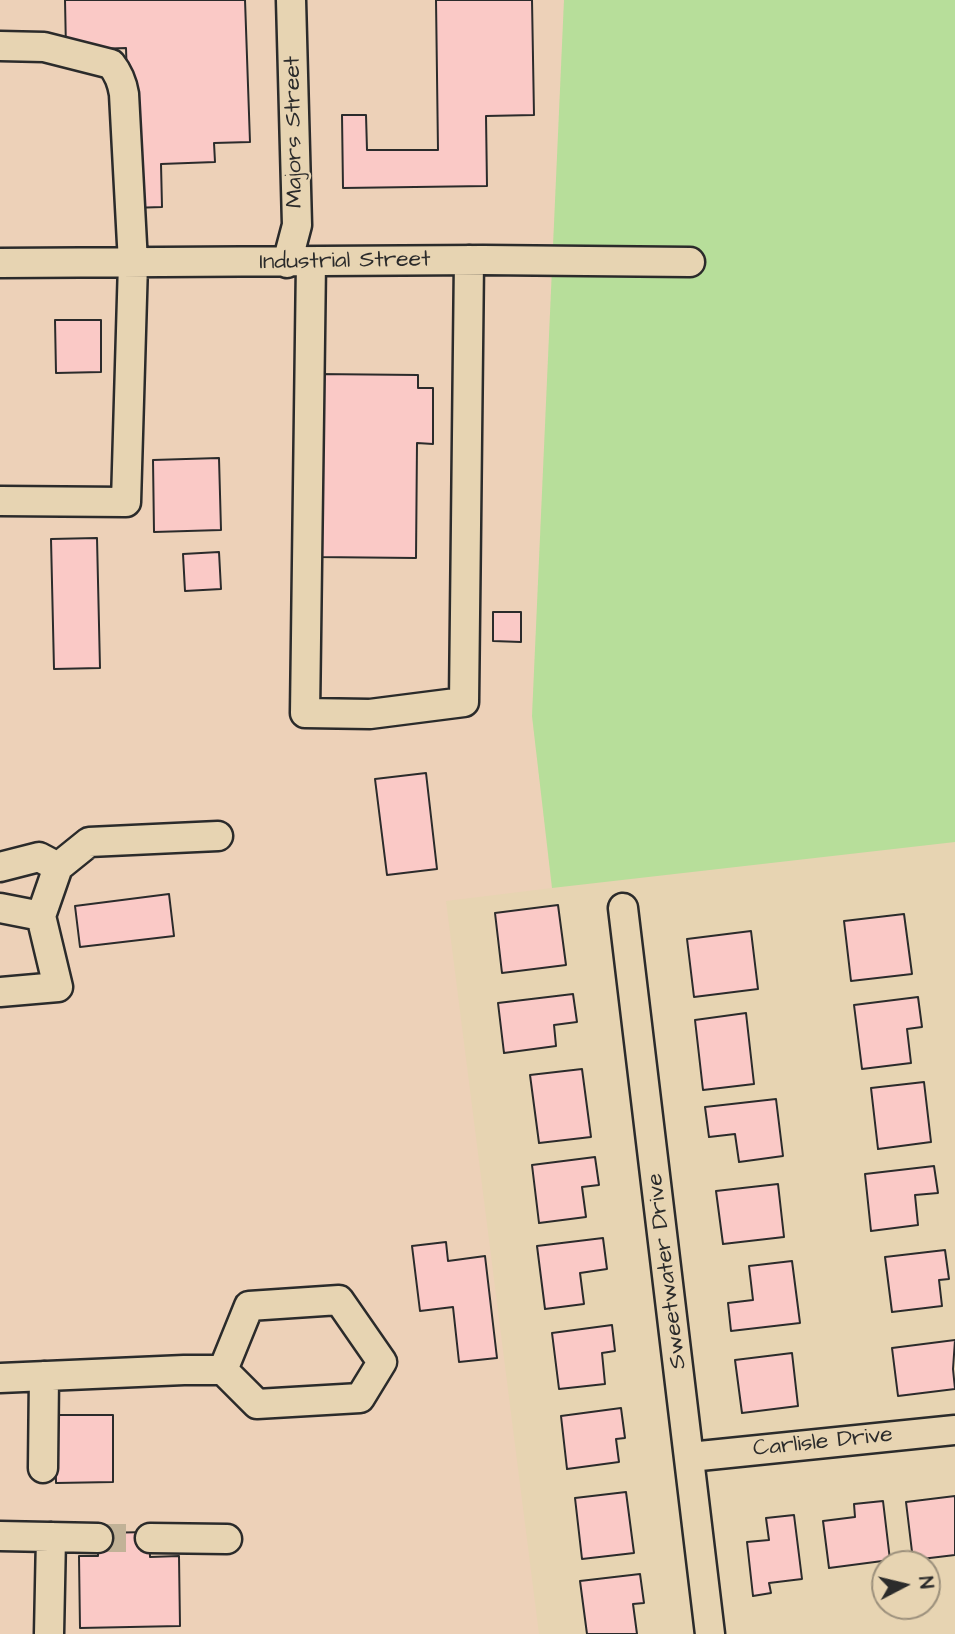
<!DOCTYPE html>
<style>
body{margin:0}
#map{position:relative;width:955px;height:1634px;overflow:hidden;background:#e7d4b2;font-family:"Architects Daughter",sans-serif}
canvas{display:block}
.north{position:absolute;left:871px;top:1550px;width:70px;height:70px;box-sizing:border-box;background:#e7d4b2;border:2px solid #9c907c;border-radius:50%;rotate:83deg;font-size:19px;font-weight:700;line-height:28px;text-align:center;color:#2b2b2b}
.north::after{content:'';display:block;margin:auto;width:24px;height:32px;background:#2b2b2b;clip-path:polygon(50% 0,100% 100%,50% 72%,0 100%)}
</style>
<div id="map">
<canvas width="955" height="1634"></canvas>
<div class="north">N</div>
</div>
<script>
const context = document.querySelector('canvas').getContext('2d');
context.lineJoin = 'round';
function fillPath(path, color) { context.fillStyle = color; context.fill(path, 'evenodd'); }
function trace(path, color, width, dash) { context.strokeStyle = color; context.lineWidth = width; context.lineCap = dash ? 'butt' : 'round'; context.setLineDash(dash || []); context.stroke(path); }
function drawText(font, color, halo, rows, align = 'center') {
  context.font = font + ' "Architects Daughter",sans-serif'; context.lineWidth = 5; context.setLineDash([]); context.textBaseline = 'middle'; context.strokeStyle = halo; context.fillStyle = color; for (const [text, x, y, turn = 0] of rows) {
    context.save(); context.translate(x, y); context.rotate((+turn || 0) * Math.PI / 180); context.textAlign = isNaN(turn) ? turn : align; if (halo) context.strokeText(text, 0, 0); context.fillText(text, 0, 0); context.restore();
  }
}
fillPath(new Path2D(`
 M0 0H564L532 716 552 888 446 901 539 1634H0Z`), '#edd1b8');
fillPath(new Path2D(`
 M564 0H955V842L552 888 532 716Z`), '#b7de9a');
const building = new Path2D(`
 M65 0H245L250 142 214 143 215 162 161 164 162 207 131 208 126 48 66 50Z
 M436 0H532L534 115 486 116 487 186 343 188 342 115H366L367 150H438Z
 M55 320H101V372L56 373Z
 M316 374 418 375V388H433V444L417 443 416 558 315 557Z
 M219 458 221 530 154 532 153 460Z
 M97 538 100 668 54 669 51 539Z
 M219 552 221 589 185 591 183 554Z
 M493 612H521V642L493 641Z
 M426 773 437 869 387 875 375 779Z
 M169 894 174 936 80 947 75 906Z
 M558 905 566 965 502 973 495 913Z
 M904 914 912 974 851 981 844 921Z
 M751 931 758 989 694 997 687 939Z
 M573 994 577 1022 554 1025 556 1046 504 1053 498 1003Z
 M918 997 922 1027 907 1029 911 1063 862 1069 854 1005Z
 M746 1013 754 1084 703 1090 695 1020Z
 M582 1069 591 1137 539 1143 530 1075Z
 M924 1082 931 1142 878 1149 871 1088Z
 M776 1099 783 1156 739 1162 735 1134 709 1137 705 1107Z
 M595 1157 599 1185 582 1187 586 1217 539 1223 532 1165Z
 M934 1166 938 1193 915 1195 918 1225 871 1231 865 1174Z
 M778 1184 784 1237 723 1244 716 1191Z
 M603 1238 607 1269 580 1273 584 1304 545 1309 537 1246Z
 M446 1242 448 1261 485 1256 497 1358 459 1362 453 1307 420 1311 412 1246Z
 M945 1250 949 1279 939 1280 942 1306 892 1312 885 1257Z
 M792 1261 800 1323 731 1331 728 1303 753 1300 749 1266Z
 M612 1325 615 1351 602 1353 605 1384 559 1389 552 1333Z
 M955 1340 953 1369 955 1389 898 1396 892 1348Z
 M792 1353 798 1406 742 1413 735 1360Z
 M621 1408 625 1438 616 1439 619 1462 567 1469 561 1416Z
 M55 1415H113V1482L56 1483Z
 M626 1492 634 1553 582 1559 575 1498Z
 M955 1496V1555L913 1560 906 1502Z
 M883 1501 890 1560 829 1568 823 1521 855 1517 854 1504Z
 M794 1515 802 1579 769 1583 771 1593 753 1596 747 1542 769 1540 766 1518Z
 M149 1532 150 1557 179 1556 180 1626 80 1628 79 1556H98V1533Z
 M640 1574 644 1603 633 1604 637 1634H587L580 1581Z`);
fillPath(building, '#fac9c6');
trace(building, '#2b2b2b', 2);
trace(new Path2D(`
 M98 1538H150`), '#c1b297', 28, [28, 14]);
const minor = new Path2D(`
 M0 46 44 47 111 64C119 74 122 82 124 94L133 263 126 502 0 501
 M311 262 305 713 370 714 464 702 469 260
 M0 263 483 260 690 262
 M287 263 297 225 291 0
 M0 867 39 857 58 867
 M0 908 41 916 58 867 89 842 218 836
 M623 908 710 1634
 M0 992 58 987 41 916
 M0 1378 184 1370H223L257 1404 360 1398 382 1362 339 1300 249 1306 223 1370
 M690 1457 955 1430
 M43 1468 44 1376
 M0 1536 98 1538
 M150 1538 227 1539
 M49 1634 51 1537`);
trace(minor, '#2b2b2b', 33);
trace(minor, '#e7d4b2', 28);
drawText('23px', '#2b2b2b', '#e7d4b2', [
 ["Majors Street",295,132,-91],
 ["Industrial Street",345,262,-1],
 ["Sweetwater Drive",668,1271,-97],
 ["Carlisle Drive",823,1443,-6]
]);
</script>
